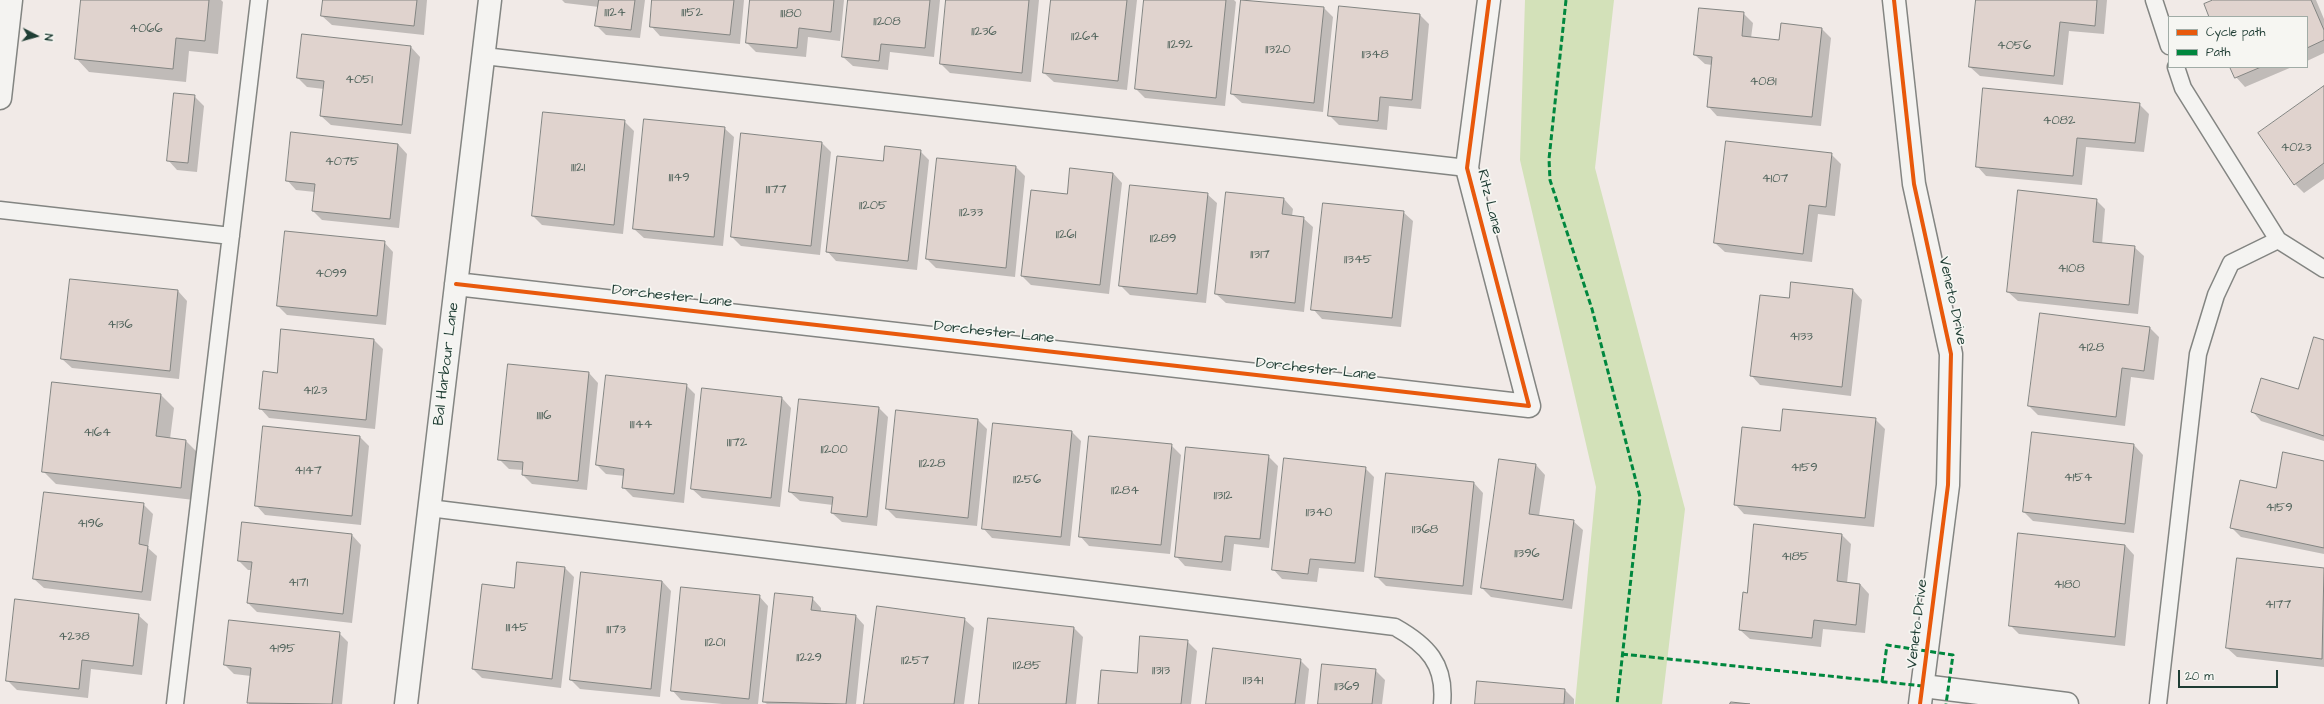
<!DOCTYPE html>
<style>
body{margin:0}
#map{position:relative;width:2324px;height:704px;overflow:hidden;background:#f1eae7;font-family:"Architects Daughter",sans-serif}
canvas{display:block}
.legend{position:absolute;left:2168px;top:16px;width:140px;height:52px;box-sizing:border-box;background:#f6f6f2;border:1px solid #a0aca6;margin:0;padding:5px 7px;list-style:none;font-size:12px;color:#1f3d34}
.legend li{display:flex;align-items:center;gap:8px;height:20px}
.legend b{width:20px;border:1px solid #a0aca6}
.north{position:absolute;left:16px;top:16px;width:40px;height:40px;-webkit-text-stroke:3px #f6f6f2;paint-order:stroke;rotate:96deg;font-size:11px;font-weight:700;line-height:16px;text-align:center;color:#1f3d34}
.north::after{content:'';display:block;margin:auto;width:14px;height:18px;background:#1f3d34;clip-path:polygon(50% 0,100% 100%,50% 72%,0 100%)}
.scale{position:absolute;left:2178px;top:670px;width:100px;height:18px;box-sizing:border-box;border:2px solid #1f3d34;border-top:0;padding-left:5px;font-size:12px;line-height:14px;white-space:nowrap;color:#1f3d34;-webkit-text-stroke:3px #f6f6f2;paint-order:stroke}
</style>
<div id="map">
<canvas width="2324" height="704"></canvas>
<ul class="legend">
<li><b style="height:5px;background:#e8590c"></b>Cycle path</li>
<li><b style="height:5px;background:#00873e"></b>Path</li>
</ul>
<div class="north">N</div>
<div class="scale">20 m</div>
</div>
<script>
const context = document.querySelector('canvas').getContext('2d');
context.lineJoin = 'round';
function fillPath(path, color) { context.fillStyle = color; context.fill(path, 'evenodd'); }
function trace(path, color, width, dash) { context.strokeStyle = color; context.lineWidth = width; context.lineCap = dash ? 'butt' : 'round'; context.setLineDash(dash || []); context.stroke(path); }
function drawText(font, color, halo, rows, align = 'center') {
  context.font = font + ' "Architects Daughter",sans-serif'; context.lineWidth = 3.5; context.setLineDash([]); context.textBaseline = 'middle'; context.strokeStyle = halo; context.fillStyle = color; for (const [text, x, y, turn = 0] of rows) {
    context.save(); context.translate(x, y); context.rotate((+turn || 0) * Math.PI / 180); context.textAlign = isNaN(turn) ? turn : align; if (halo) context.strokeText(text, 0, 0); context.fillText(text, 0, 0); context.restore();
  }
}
fillPath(new Path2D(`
 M1614 0 1595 168 1685 509 1662 704H1575L1596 487 1520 160 1525 0Z`), '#d3e1b9');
fillPath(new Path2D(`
 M82 0H221L223 2 218 54 189 51 186 82 89 72 76 58Z
 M324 0H427L424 35 332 25 322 16Z
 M562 0H645L640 38 606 35 596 25 599 7 565 3Z
 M653 0H744L740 44 660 36 651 26Z
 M751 0H844L840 41 808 37 806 57 756 52 747 43Z
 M849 0H940L934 57 890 52 888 70 853 66 843 57Z
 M947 0H1039L1031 82 950 73 941 64Z
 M1052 0H1137L1127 90 1054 82 1044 73Z
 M1145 0H1234L1236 2 1225 106 1145 98 1136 89Z
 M1242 0 1324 8 1333 17 1323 112 1242 103 1232 94Z
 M1977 0H2107L2104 34 2069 31 2063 85 1980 76 1970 67Z
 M2216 0H2316L2324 19V53L2307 61V17H2210Z
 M1340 7 1420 15 1429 24 1421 109 1389 106 1387 130 1339 125 1330 116Z
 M1743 13 1753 23 1751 38 1780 41 1821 28 1831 38 1821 126 1717 116 1708 106 1712 65 1705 64 1695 55Z
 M411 47 420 57 411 134 331 125 321 116 324 89 307 87 298 78Z
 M2231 67H2292L2245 87 2236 77Z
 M2324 88V179L2304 193 2295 184Z
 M194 96 204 106 197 172 177 170 168 160Z
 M2139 104 2149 114 2144 152 2086 147 2082 185 1986 176 1977 166Z
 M624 121 634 131 623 234 542 225 533 216Z
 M724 128 734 137 723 246 644 238 634 229Z
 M822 143 831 152 820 255 741 246 732 237Z
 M398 144 407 154 399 228 322 220 313 211 315 192 296 190 287 180Z
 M920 151 929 160 917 270 836 261 827 251 884 162Z
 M1831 154 1841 164 1835 216 1818 214 1812 262 1725 252 1715 243Z
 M1016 167 1025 176 1015 277 936 268 927 259Z
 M1113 173 1122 183 1109 294 1031 285 1022 276 1067 195Z
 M1207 194 1217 203 1206 303 1130 295 1120 285Z
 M1284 199 1293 209 1292 216 1303 218 1313 227 1304 312 1226 303 1216 294Z
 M2096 200 2105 209 2102 244 2134 247 2144 256 2138 314 2018 301 2008 292Z
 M1403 212 1413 221 1401 327 1322 319 1313 309Z
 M384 242 393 252 386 325 287 315 278 306Z
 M71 280 178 291 187 301 179 379 72 368 62 359Z
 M1792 283 1853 290 1862 300 1851 396 1760 385 1751 375 1790 299Z
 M2150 328 2159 337 2154 380 2131 377 2125 426 2038 415 2029 406Z
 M374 340 383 349 375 429 269 418 260 408Z
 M2324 341V441L2261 421 2252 411 2298 391Z
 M589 373 598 383 587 490 532 484 523 475V470L509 469 499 459Z
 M686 385 695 394 684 503 633 497 623 487 625 476 606 474 597 465Z
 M161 395 174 408 170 439 186 441 199 454 194 500 56 484 43 471Z
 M782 398 791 408 780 507 702 498 692 489Z
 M879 408 888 417 877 526 842 522 832 513 833 505 800 501 790 492Z
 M1875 419 1885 429 1874 527 1744 514 1735 504 1781 432Z
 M978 420 987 429 977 526 896 518 887 509Z
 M994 424 1072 432 1081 441 1070 546 992 538 983 528Z
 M360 437 369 446 361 525 265 515 256 505Z
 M1171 445 1181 455 1170 554 1089 546 1080 536Z
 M2134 445 2143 455 2134 533 2033 521 2024 512Z
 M1268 456 1278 466 1269 548 1234 544 1231 571 1185 566 1176 556Z
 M2324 462V554L2241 537 2232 528 2276 489Z
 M1536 465 1545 475 1539 516 1573 521 1583 530 1572 609 1491 597 1482 588Z
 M1365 468 1374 477 1364 572 1319 568 1317 582 1282 579 1273 569Z
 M1474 483 1483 493 1472 595 1386 586 1376 576Z
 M143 504 153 514 148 548 157 556 151 601 44 588 34 579Z
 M352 535 361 545 352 623 257 612 248 603 252 570H248L239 561Z
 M1842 535 1851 544 1847 583 1860 584 1869 594 1865 633 1823 629 1821 647 1750 639 1740 630 1748 594Z
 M2125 545 2134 555 2125 646 2019 634 2010 625Z
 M2238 559 2324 569V667L2237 657 2227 648Z
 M518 563 565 568 574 577 561 688 482 678 473 669 515 589Z
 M662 581 671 591 660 697 580 689 571 680Z
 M759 596 768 606 758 704H722L681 700 672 690Z
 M812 598 821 608V612L855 615 864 625 856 704H767L764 702Z
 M138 615 148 624 142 675 91 669 88 698 17 690 7 680Z
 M964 619 974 628 964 704H865Z
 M1074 628 1083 637 1076 704H980Z
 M339 633 348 642 342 704H249L251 676 234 674 225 665Z
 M1187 641 1197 651 1191 704H1099Z
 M1300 660 1309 669 1305 704H1207Z
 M1375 670 1385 680 1382 704H1319Z
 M1565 690 1574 699V704H1476Z`), '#0003');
const building = new Path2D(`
 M81 0H209L205 41 176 38 173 69 75 59Z
 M323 0H417L414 26 321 16Z
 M599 0H635L631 30 595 26Z
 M652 0H734L730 35 650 27Z
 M750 0H834L831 32 799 28 797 48 746 43Z
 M848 0H930L925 48 881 44 879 61 842 57Z
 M946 0H1029L1022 73 940 64Z
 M1051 0H1127L1118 81 1043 73Z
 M1144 0H1226L1216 98 1135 89Z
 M1241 0 1324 7 1314 103 1231 94Z
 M1976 0H2097L2095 26 2060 22 2054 76 1969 67Z
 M2213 0H2311L2324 30V40L2307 48V17H2209L2204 4Z
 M1339 6 1420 14 1412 100 1380 97 1378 121 1328 116Z
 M1699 8 1744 12 1742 36 1779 40 1781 23 1822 28 1812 117 1707 107 1712 57 1694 55Z
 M302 34 411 46 402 125 320 116 324 81 297 78Z
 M2230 67H2261L2235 78Z
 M2324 86V163L2294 185 2258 133Z
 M1983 88 2140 103 2135 143 2077 138 2073 176 1976 167Z
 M174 93 195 95 188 163 167 161Z
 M543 112 625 120 614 225 532 216Z
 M644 119 725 127 714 237 633 229Z
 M291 132 398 144 390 219 312 211 315 184 286 181Z
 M741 133 822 142 811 246 731 237Z
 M1726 141 1832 153 1826 207 1809 205 1803 254 1714 243Z
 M885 146 921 150 908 261 826 252 837 156 883 161Z
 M937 158 1016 166 1006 268 926 259Z
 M1070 168 1113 173 1100 285 1021 276 1031 190 1067 194Z
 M1130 185 1208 193 1197 294 1119 286Z
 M2018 190 2097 199 2093 242 2135 246 2129 305 2007 292Z
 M1226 192 1284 198 1282 214 1304 217 1295 303 1215 294Z
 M1323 203 1404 211 1392 318 1311 310Z
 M285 231 385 241 377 316 277 306Z
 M70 279 178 290 170 371 61 359Z
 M1791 282 1853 289 1842 387 1750 376 1760 295 1789 298Z
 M2040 313 2150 327 2144 371 2122 368 2116 417 2028 406Z
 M281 329 374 339 366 420 259 409 263 371 277 373Z
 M2314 337 2324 340V436L2251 412 2261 378 2298 389Z
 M508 364 589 372 578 481 522 475 523 462 498 460Z
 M606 375 687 384 674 494 622 488 624 469 596 465Z
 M52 382 161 394 156 436 186 440 181 488 42 472Z
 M702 388 782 397 771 498 691 489Z
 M799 399 879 407 867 517 831 513 833 497 789 492Z
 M1783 409 1876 418 1865 518 1734 505 1742 427 1780 431Z
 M896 410 978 419 968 518 886 509Z
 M993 423 1072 431 1061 537 982 529Z
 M263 426 360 436 352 516 255 506Z
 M2032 432 2134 444 2125 524 2023 512Z
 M1089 436 1172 444 1161 545 1079 537Z
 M1186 447 1269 455 1260 539 1225 536 1222 562 1175 557Z
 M2283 452 2324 461V548L2230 528 2240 480 2276 488Z
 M1284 458 1366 467 1355 563 1310 559 1308 574 1272 570Z
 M1499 459 1536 464 1529 514 1574 520 1563 600 1481 588Z
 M1386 473 1474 482 1463 586 1375 577Z
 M44 492 144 503 139 544 148 546 142 592 33 579Z
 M242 522 352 534 343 614 247 603 252 562 238 561Z
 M1754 524 1842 534 1837 581 1860 584 1856 625 1814 620 1812 638 1739 630 1743 592 1747 593Z
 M2018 533 2125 545 2115 637 2009 626Z
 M2237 558 2324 568 2322 659 2226 648Z
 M517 562 565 567 552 679 472 669 482 584 514 588Z
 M581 572 662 581 651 689 570 680Z
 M681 587 760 595 749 699 671 691Z
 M775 593 813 597 811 610 856 615 846 704 763 702Z
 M15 599 139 614 133 666 82 660 79 689 6 681Z
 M877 606 965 618 954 704H864Z
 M988 618 1074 627 1066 704H979Z
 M229 620 340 632 332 704 247 703 251 668 224 665Z
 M1140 636 1188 640 1181 704H1098L1101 670 1137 673Z
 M1213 648 1301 659 1295 704H1206Z
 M1322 664 1376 669 1372 704H1318Z
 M1477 681 1565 689 1564 704H1475Z
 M1731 702 1750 704H1730Z`);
fillPath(building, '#e0d3ce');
trace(building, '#838582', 1);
const service = new Path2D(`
 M2154 0 2169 46
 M484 56 1467 168
 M2176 67 2183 88 2278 240 2324 269
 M0 210 231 236
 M429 508 1395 627C1427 645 1446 664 1442 704
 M175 704 259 0
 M2158 704 2198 354 2216 295 2231 263 2278 240`);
const minor = new Path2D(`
 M0 98 11 0
 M456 284 1529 406 1467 168 1489 0
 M1923 686 2067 704
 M406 704 490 0`);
const tertiary = new Path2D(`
 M1894 0 1914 184 1951 354 1948 485 1920 704`);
trace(service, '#838582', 19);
trace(minor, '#838582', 25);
trace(tertiary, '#838582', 25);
trace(service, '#f4f3f1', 16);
trace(minor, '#f4f3f1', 22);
trace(tertiary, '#f4f3f1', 22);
trace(new Path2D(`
 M1566 0 1549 159 1550 180 1592 309 1640 497 1617 704
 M1622 654 1923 686
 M1882 682 1887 645 1953 655 1946 704`), '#00873e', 3, [6, 3]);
trace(new Path2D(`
 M1894 0 1914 184 1951 354 1948 485 1920 704
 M456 284 1529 406 1467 168 1489 0`), '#e8590c', 4);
drawText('13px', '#50635b', null, [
 ["11124",615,13],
 ["11152",692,13],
 ["11180",791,14],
 ["11208",887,22],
 ["4066",146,29],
 ["11236",984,32],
 ["11264",1085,37],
 ["11292",1180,45],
 ["4056",2014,46],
 ["11320",1278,50],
 ["11348",1375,55],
 ["4051",359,80],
 ["4081",1763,82],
 ["4082",2059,121],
 ["4023",2296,148],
 ["4075",342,162],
 ["11121",578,168],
 ["11149",679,178],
 ["4107",1775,179],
 ["11177",776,190],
 ["11205",873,206],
 ["11233",971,213],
 ["11261",1066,235],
 ["11289",1163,239],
 ["11317",1260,255],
 ["11345",1358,260],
 ["4108",2071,269],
 ["4099",331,274],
 ["4136",120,325],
 ["4133",1801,337],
 ["4128",2091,348],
 ["4123",315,391],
 ["11116",544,416],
 ["11144",641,425],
 ["4164",97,433],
 ["11172",737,443],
 ["11200",834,450],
 ["11228",932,464],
 ["4159",1804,468],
 ["4147",308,471],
 ["4154",2078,478],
 ["11256",1027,480],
 ["11284",1125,491],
 ["11312",1223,496],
 ["4159",2279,508],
 ["11340",1319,513],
 ["4196",90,524],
 ["11368",1425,530],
 ["11396",1527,554],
 ["4185",1795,557],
 ["4171",298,583],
 ["4180",2067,585],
 ["4177",2278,605],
 ["11145",517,628],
 ["11173",616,630],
 ["4238",74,637],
 ["11201",715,643],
 ["4195",282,649],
 ["11229",809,658],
 ["11257",915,661],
 ["11285",1027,666],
 ["11313",1161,671],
 ["11341",1253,681],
 ["11369",1347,687]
]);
drawText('15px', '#1f3d34', '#f6f6f2', [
 ["Ritz Lane",1489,202,76],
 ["Dorchester Lane",672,297,6],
 ["Veneto Drive",1952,301,78],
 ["Dorchester Lane",994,333,6],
 ["Bal Harbour Lane",447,364,-83],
 ["Dorchester Lane",1316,370,6],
 ["Veneto Drive",1918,624,-83]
]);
</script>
